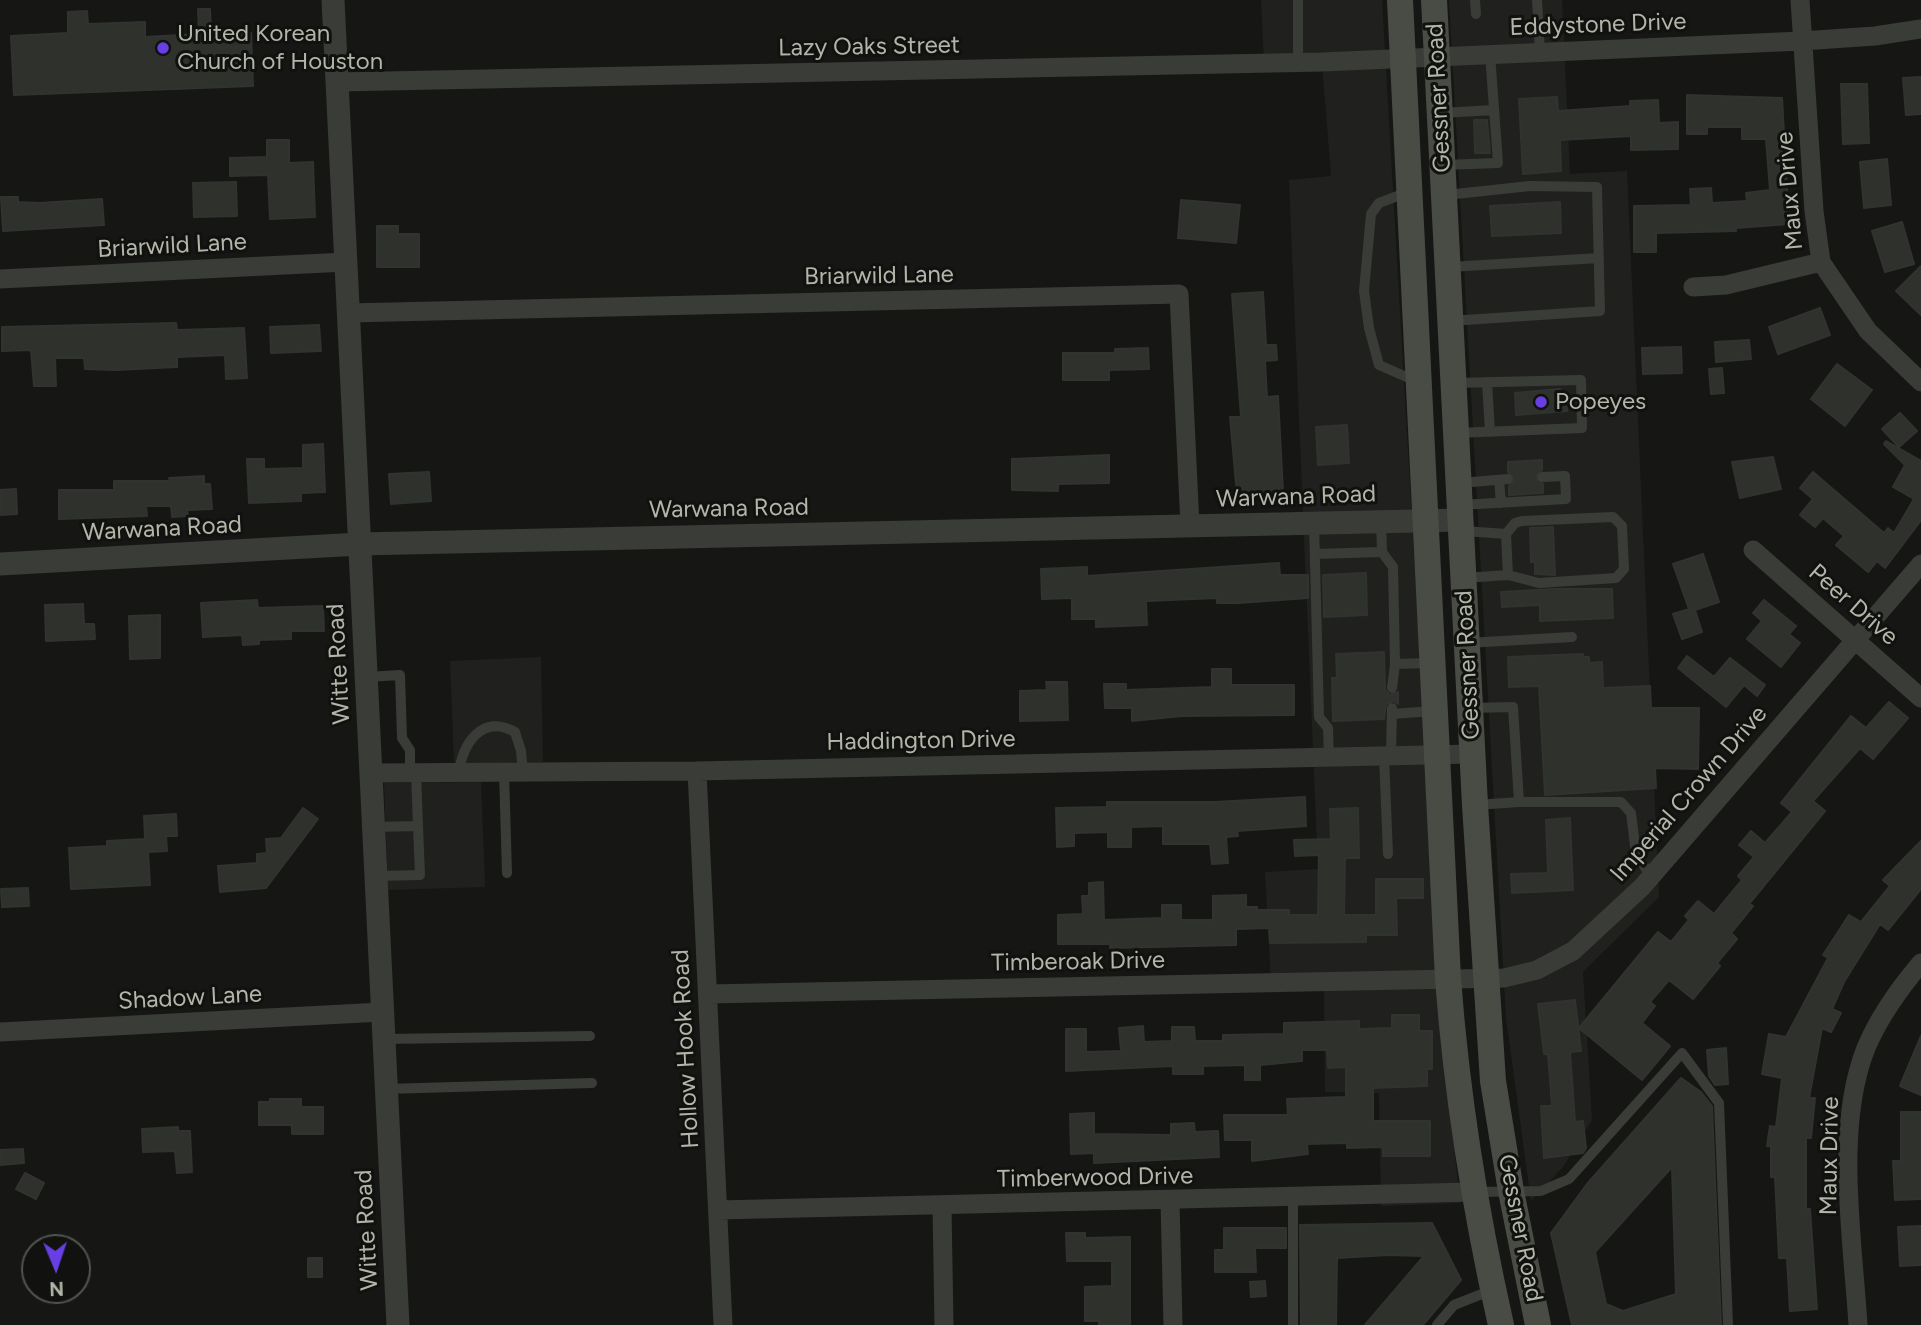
<!DOCTYPE html>
<style>
body{margin:0}
#map{position:relative;width:1921px;height:1325px;overflow:hidden;background:#161715;font-family:Figtree,sans-serif}
canvas{display:block}
.north{position:absolute;left:21px;top:1234px;width:70px;height:70px;box-sizing:border-box;background:#111210;border:2px solid #51544d;border-radius:50%;rotate:178deg;font-size:19px;font-weight:700;line-height:28px;text-align:center;color:#b2b6a8}
.north::after{content:'';display:block;margin:auto;width:24px;height:32px;background:#673fe5;clip-path:polygon(50% 0,100% 100%,50% 72%,0 100%)}
</style>
<div id="map">
<canvas width="1921" height="1325"></canvas>
<div class="north">N</div>
</div>
<script>
const context = document.querySelector('canvas').getContext('2d');
context.lineJoin = 'round';
function fillPath(path, color) { context.fillStyle = color; context.fill(path, 'evenodd'); }
function trace(path, color, width, dash) { context.strokeStyle = color; context.lineWidth = width; context.lineCap = dash ? 'butt' : 'round'; context.setLineDash(dash || []); context.stroke(path); }
function drawText(font, color, halo, rows, align = 'center') {
  context.font = font + ' Figtree,sans-serif'; context.lineWidth = 6; context.setLineDash([]); context.textBaseline = 'middle'; context.strokeStyle = halo; context.fillStyle = color; for (const [text, x, y, turn = 0] of rows) {
    context.save(); context.translate(x, y); context.rotate((+turn || 0) * Math.PI / 180); context.textAlign = isNaN(turn) ? turn : align; if (halo) context.strokeText(text, 0, 0); context.fillText(text, 0, 0); context.restore();
  }
}
fillPath(new Path2D(`
 M1261 0H1382L1441 1023 1460 1203 1381 1206 1379 1093 1325 1092 1324 982 1271 983 1265 872 1318 869 1289 180 1331 176 1322 62 1264 63Z
 M1449 0H1562L1570 174 1627 171 1659 897 1583 972 1592 1120 1563 1167 1531 1201 1506 1018Z
 M541 657 543 762 454 764 450 661Z
 M481 782 485 887 388 890 384 783Z`), '#20211e');
const building = new Path2D(`
 M198 9H210L211 33H251L253 86 14 95 11 36 68 33V12L87 11 88 24 145 22V37L199 34Z
 M1921 77V114L1906 115 1903 78Z
 M1841 84H1867L1869 143 1843 144Z
 M1687 95 1782 98 1789 224 1736 228V231L1656 233V252H1634V206L1691 205 1690 189 1711 188 1712 203 1747 201 1746 193 1770 190 1766 139H1742V127H1707V134H1687Z
 M1557 97 1558 111 1630 106V101L1658 100 1659 123 1678 122V149L1631 150V136L1560 140 1561 171 1523 174 1519 99Z
 M1474 120H1487L1490 153H1475Z
 M267 140H289V163L313 162 315 217 270 219 268 175 230 176V158L267 157Z
 M1887 159 1891 205 1864 208 1860 162Z
 M236 182 237 216 194 217 193 183Z
 M1 197H18V202L39 203 102 199 104 225 3 231Z
 M1181 200 1240 205 1236 243 1178 238Z
 M1560 202 1561 233 1492 236 1490 206Z
 M1902 222 1914 264 1885 272 1872 231Z
 M377 226H398V234H419V267H377Z
 M1921 266V315L1896 291Z
 M1263 292 1266 345H1276L1277 360 1265 361 1267 397 1278 396 1283 492 1237 495 1230 417H1241L1232 294Z
 M1820 308 1830 335 1778 354 1769 327Z
 M176 323 177 330 244 328 247 378 226 379 225 355 177 357V367L116 370 85 369 84 358H55L56 386H34L31 350 2 351V327Z
 M319 325 321 351 271 353 270 327Z
 M1749 340 1751 359 1716 362 1715 342Z
 M1681 347 1682 373 1643 374 1642 348Z
 M1148 348 1149 369 1109 370V380H1063V353H1115V349Z
 M1837 364 1872 390 1845 426 1811 399Z
 M1722 368 1724 393 1711 394 1709 369Z
 M1560 389V394H1566L1567 411 1516 415 1515 393Z
 M1900 413 1917 431 1899 447 1882 429Z
 M1347 425 1349 463 1318 465 1316 427Z
 M1886 441 1921 461V520L1885 568 1877 561 1868 572 1836 545 1844 536 1823 518 1815 527 1800 515 1813 499 1800 488 1813 472 1884 533 1888 528 1894 533 1914 499 1893 487 1905 465 1884 444Z
 M323 444 325 492 301 493V501L249 503 247 459H264V469L303 468V445Z
 M1109 455V483L1058 484V491L1012 490V459Z
 M1773 457 1781 489 1740 498 1732 462Z
 M1542 460V470L1535 477 1543 484V493L1509 495V486L1515 479 1508 472V462Z
 M429 472 431 501 391 504 389 474Z
 M204 476V484H210L212 509 187 510 188 516 172 517 171 506H146L147 516 59 519V490H114V481H170L169 478Z
 M16 489 17 514 0 515V490Z
 M1553 527 1555 575 1535 574V562H1531L1530 528Z
 M1703 554 1719 602 1695 610 1702 632 1682 639 1673 614 1689 609 1673 564Z
 M1279 563 1280 575H1308V598L1238 603H1217V598L1146 601 1147 625 1096 627V619H1072V598L1042 599 1041 569 1087 567V576Z
 M1366 573 1367 615 1324 617 1323 575Z
 M1555 589H1612L1613 618 1540 621V605L1502 607 1501 592Z
 M257 600 258 608 323 606 324 631H291V639L259 640V644L243 645 242 635 203 637 201 603Z
 M1764 600 1796 626 1789 634 1800 643 1781 667 1747 639 1762 621 1753 613Z
 M83 604 84 624H94L95 639 46 641 45 605Z
 M160 615V658L130 659 129 616Z
 M1384 652 1385 690 1390 695 1398 692V704L1393 701 1386 704 1384 719 1333 721 1332 678H1337L1336 654Z
 M1583 654V657H1589V663L1602 662 1603 688 1650 686 1651 708H1699L1698 769 1655 768 1656 788 1545 795 1539 686 1509 687 1508 657Z
 M1687 656 1714 677 1730 658 1765 685 1757 696 1744 685 1726 707 1678 668Z
 M1212 669H1231V685H1294V715L1182 716 1132 721V708H1105L1104 684H1126V690L1212 687Z
 M1046 682H1067L1068 720 1020 721V691L1047 690Z
 M1889 702 1908 718 1873 759 1860 748 1813 801 1825 811 1749 904 1753 906 1731 933 1737 939 1717 963 1720 966 1693 999 1669 980 1650 1002 1655 1006 1642 1023 1670 1046 1642 1080 1579 1028 1658 932 1671 942 1689 920 1685 916 1698 901 1714 914 1742 880 1738 876 1754 857 1739 845 1751 831 1765 843 1792 812 1781 803 1851 716 1866 728Z
 M1305 797 1306 826 1237 831 1238 836 1226 837 1228 863 1212 864 1210 844H1163V826L1131 827V847H1108V832L1074 833V846L1057 847 1056 808 1107 807V802H1215Z
 M303 808 318 819 266 888 220 892 218 866 257 863V854L267 853 266 839 281 838Z
 M1358 808 1359 858H1345L1344 915H1376V879H1423V898H1396L1397 935H1366V942L1270 943 1269 928 1236 929V945L1110 948V944H1058V915L1083 914 1082 896H1089V883L1103 882 1104 920 1162 918V905H1181V920H1213V896L1246 895V907H1257V910H1289V915H1318L1319 855 1295 856 1294 840 1331 839 1330 809Z
 M176 814 177 836H166L167 851 148 852 150 885 71 889 69 848 107 846V841L145 839 144 816Z
 M1570 818 1573 890 1512 893 1511 874 1548 873 1546 820Z
 M1921 841V889L1888 930 1880 924 1844 982 1832 1009 1841 1013 1831 1032 1822 1028 1809 1098H1815L1811 1138H1806V1209H1810L1817 1309 1790 1311 1787 1258H1779L1775 1177H1771V1146H1767L1770 1126 1776 1127 1782 1078 1762 1074 1769 1034 1786 1037 1828 958 1823 955 1849 915 1861 922 1890 886 1883 880Z
 M28 888 29 906 2 907 1 889Z
 M1575 1000 1581 1051 1570 1052 1575 1122 1583 1121 1586 1148 1583 1153 1544 1158 1541 1106H1552L1548 1054H1544L1538 1004Z
 M1392 1015H1419V1031H1432V1069H1427V1086L1373 1088V1121H1430V1156H1383V1147L1347 1148V1143L1307 1144 1308 1154 1252 1161V1140H1225L1224 1115H1288L1287 1099 1346 1097V1067L1328 1068 1327 1050H1302V1061L1260 1065V1080H1245V1065L1203 1066V1074H1173V1066L1066 1071V1029H1086V1052L1121 1051 1119 1028 1143 1026 1144 1042 1172 1041V1027H1194L1195 1041H1223V1035L1284 1034V1023L1359 1021V1029L1392 1028Z
 M1921 1036V1095L1900 1086Z
 M1726 1048 1728 1084 1715 1085 1709 1076 1707 1050Z
 M1681 1078 1701 1092 1712 1106 1721 1325H1572L1551 1233 1587 1184ZM1672 1167 1676 1294 1623 1311 1606 1304 1595 1252Z
 M270 1099H301V1107H323V1134H292V1125H259V1102H270Z
 M1901 1112H1921V1199L1895 1200 1893 1161H1901Z
 M1094 1113V1134L1171 1135V1124L1194 1123 1195 1132 1218 1131 1219 1157 1094 1163V1153L1071 1154 1070 1114Z
 M178 1127V1131H190L192 1172 177 1173 175 1151 143 1152 142 1129Z
 M23 1149 24 1163 0 1165V1150Z
 M25 1173 44 1183 36 1199 16 1189Z
 M1432 1223 1461 1280 1423 1325H1365L1424 1256 1388 1255 1337 1258 1336 1325H1301L1300 1225Z
 M1921 1226V1265L1900 1266 1898 1227Z
 M1224 1228H1286V1248H1255L1256 1272H1215V1250H1224Z
 M1066 1233H1085V1238L1130 1237V1325H1099V1321H1085V1287L1112 1286V1261H1067Z
 M308 1258H322V1277H308Z
 M1265 1281 1266 1296 1251 1297 1250 1282Z`);
fillPath(building, '#2f312d');
trace(building, '#313330', 2);
trace(new Path2D(`
 M1475 0 1476 14
 M1537 0 1540 52
 M1298 63V0
 M1442 113 1494 110
 M1443 165 1498 163 1490 54
 M1408 192 1379 203 1371 214 1364 291 1369 328 1379 365 1418 382
 M1446 195 1530 186 1597 187 1600 311 1450 321
 M1449 267 1599 258
 M1487 382 1490 432
 M1454 383 1581 380 1582 428 1456 433
 M1499 480 1501 503
 M1460 483 1508 479
 M1460 505 1566 499 1565 476 1542 477
 M1381 521 1382 552
 M1314 523 1319 717 1328 728 1329 757
 M1506 534 1515 523 1522 521 1613 517 1622 526 1624 569 1616 578 1539 583 1508 575
 M1315 554 1382 552 1393 567 1395 664 1431 663
 M1464 578 1508 575 1506 534 1464 531
 M1467 643 1572 637
 M367 677 400 675 402 738 410 750V773
 M1392 688 1395 664
 M1470 708 1513 707 1519 802 1476 805
 M1392 714 1433 711
 M1384 756 1388 854
 M1391 756 1392 708
 M459 772C463 744 482 713 515 732L521 751 523 772
 M504 772 507 873
 M1519 802H1621L1631 813 1636 854 1651 876
 M374 827 418 826 416 773
 M376 876 420 875 418 826
 M384 1039 590 1036
 M386 1089 592 1083
 M1476 1192 1541 1191 1569 1179 1682 1053 1719 1103 1728 1325
 M1293 1325V1197
 M1437 1325 1454 1305 1492 1290`), '#3a3c37', 10);
trace(new Path2D(`
 M1800 0 1814 211 1821 262 1868 331 1921 382
 M337 82 1322 62 1802 41 1875 36 1921 29
 M0 279 346 262
 M1693 287 1726 285 1821 262
 M348 313 1179 294 1190 526
 M1753 550 1921 698
 M697 771 723 1325
 M371 773 697 771 1472 754
 M708 994 1504 978 1537 970 1573 951 1642 887 1921 564
 M0 1032 382 1012
 M1170 1201 1173 1325
 M942 1206 944 1325
 M718 1210 1472 1192
 M1858 1325C1853 1241 1834 1128 1866 1048 1879 1017 1899 989 1921 963`), '#3a3c37', 19);
trace(new Path2D(`
 M333 0 398 1325
 M0 564 360 544 1460 520`), '#3a3c37', 23);
trace(new Path2D(`
 M1400 0 1448 979C1457 1097 1475 1210 1501 1325
 M1434 0 1475 805 1493 1081 1511 1191 1538 1325`), '#494c45', 26);
for (const [x, y, r, color] of [
 [163,48,7,"#673fe5"],
 [1541,402,7,"#673fe5"]
]) { const dot = new Path2D(); dot.arc(x, y, r, 0, 2 * Math.PI); context.fillStyle = color; context.fill(dot); trace(dot, '#111210', 2.5); }
drawText('24px', '#b2b6a8', '#111210', [
 ["Eddystone Drive",1598,25,-2],
 ["Lazy Oaks Street",869,47,-1],
 ["Gessner Road",1439,98,-93],
 ["Maux Drive",1790,191,-95],
 ["Briarwild Lane",172,246,-3],
 ["Briarwild Lane",879,276,-1],
 ["Warwana Road",1296,497,-2],
 ["Warwana Road",729,509,-1],
 ["Warwana Road",162,529,-3],
 ["Peer Drive",1853,605,41],
 ["Witte Road",339,664,-93],
 ["Gessner Road",1468,665,-93],
 ["Haddington Drive",921,741,-1],
 ["Imperial Crown Drive",1689,794,-49],
 ["Timberoak Drive",1078,962,-1],
 ["Shadow Lane",190,998,-3],
 ["Hollow Hook Road",686,1049,-93],
 ["Maux Drive",1830,1156,-89],
 ["Timberwood Drive",1095,1178,-1],
 ["Gessner Road",1520,1228,79],
 ["Witte Road",367,1230,-93]
]);
drawText('24px', '#b2b6a8', '#111210', [
 ["United Korean",177,34],
 ["Church of Houston",177,62],
 ["Popeyes",1555,402]
], 'left');
</script>
